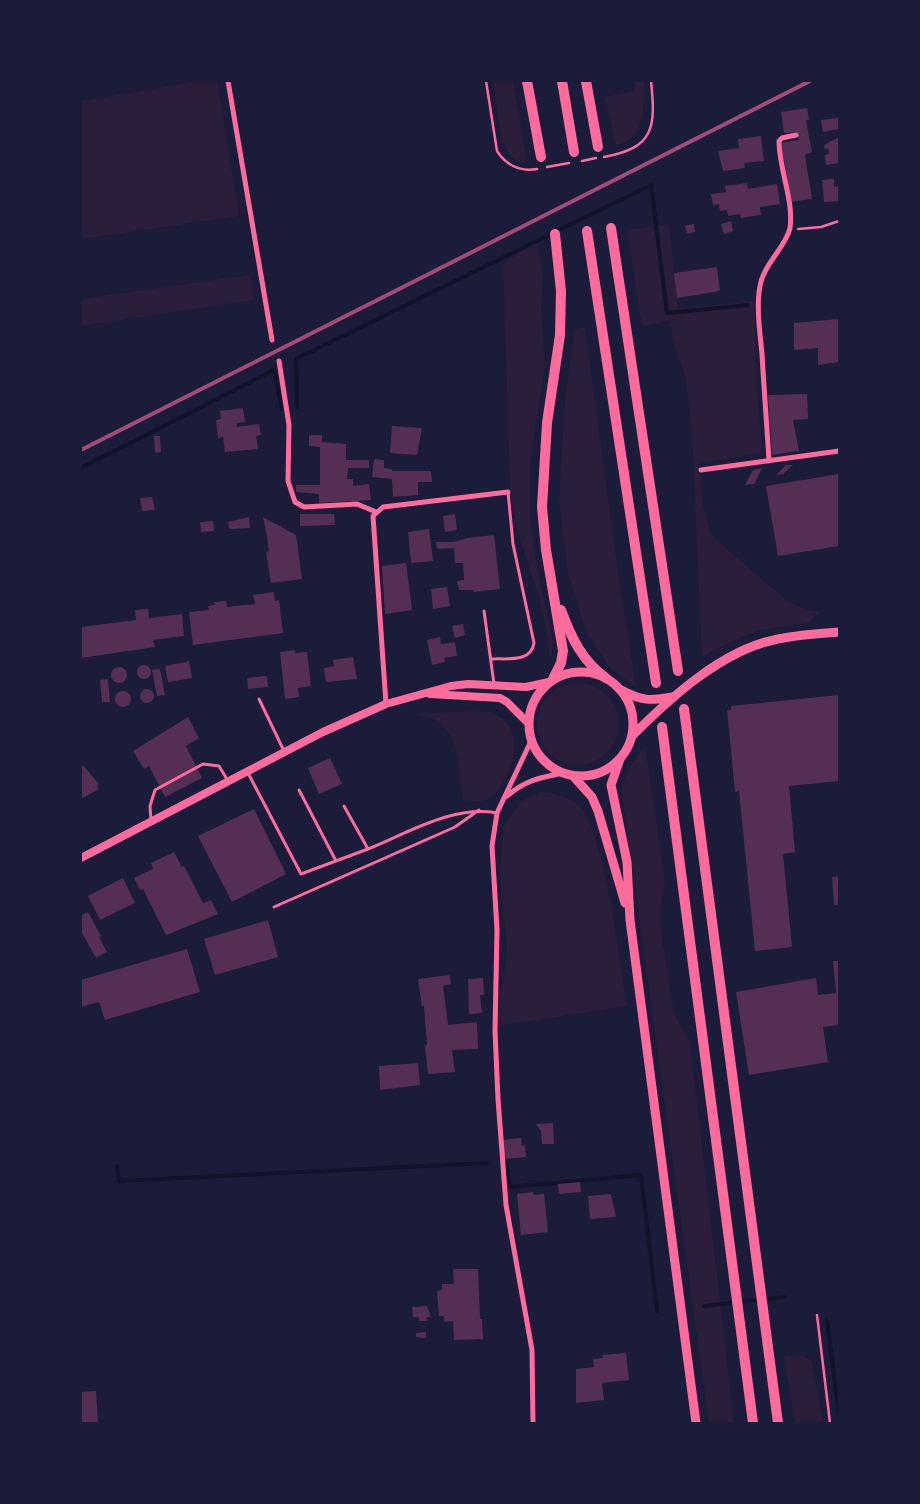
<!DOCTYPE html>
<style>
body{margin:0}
#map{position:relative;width:920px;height:1504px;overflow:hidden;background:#1b1b3a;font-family:Figtree,sans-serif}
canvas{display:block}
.frame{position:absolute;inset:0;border:82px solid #1b1b3a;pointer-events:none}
</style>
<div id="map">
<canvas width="920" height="1504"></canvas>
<div class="frame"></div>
</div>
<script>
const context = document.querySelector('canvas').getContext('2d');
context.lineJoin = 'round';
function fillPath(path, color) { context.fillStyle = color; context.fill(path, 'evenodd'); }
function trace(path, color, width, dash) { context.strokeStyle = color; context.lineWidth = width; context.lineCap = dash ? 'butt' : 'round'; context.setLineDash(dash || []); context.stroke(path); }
fillPath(new Path2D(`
 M200 81H217L239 216 81 239V101Z
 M493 81H513L527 163C521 162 514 162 510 155 498 139 497 101 493 81Z
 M634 81H644C643 105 647 140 616 145L605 97 635 91Z
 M669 224 678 309 754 301 756 377 762 453 699 463 703 505 711 535 787 601 807 610 820 612 808 623 760 630 730 642 702 657 692 431 685 375 673 342 670 320 642 327 627 230Z
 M537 241 543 277 541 307 545 366 530 463V516L538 573 553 640 552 657 549 655C547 597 514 544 510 486L503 264Z
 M250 275 254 300 81 326V299Z
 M585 327 619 580 636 687 611 669 587 634 568 574 559 502 565 399 575 329Z
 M537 724a41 41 0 1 1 82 0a41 41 0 1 1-82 0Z
 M474 711C481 712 491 711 497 715 523 730 516 763 502 783 499 788 495 796 490 798 482 803 472 801 463 800 458 763 461 717 413 714Z
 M645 745 665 881 659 919 674 1014 690 1042 734 1423H709L621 787 632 763Z
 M540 792C554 794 568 795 579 806 605 832 620 965 627 1006L497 1026V998L504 979 507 948 500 877 503 828 520 802Z
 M784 1356H805L812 1362 823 1423H795Z`), '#2a1e3b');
trace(new Path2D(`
 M297 407 296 359 651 185 667 313 748 305
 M81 468 274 370 282 409
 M506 1162 510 1187 641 1175 657 1311
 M117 1166 119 1181 487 1163
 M704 1306 784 1297
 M827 1320 839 1414`), '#12122b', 4);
fillPath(new Path2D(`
 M807 108 809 120H806L812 152 805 155 812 199 790 202 784 159 781 160 780 143 799 140 797 132 784 133 781 112Z
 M838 118 839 129 823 132 821 120Z
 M761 136 764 161 744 163 745 168 723 171 718 151 739 148 738 139Z
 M839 137V163L826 165 825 155 829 154 828 148 825 150 824 145Z
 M834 179V187L839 186V201L824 202 822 180Z
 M747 183 748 189 777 184 780 204 760 207 761 215 741 218 740 214 728 216 727 210 720 211 719 204 713 205 711 194 726 192 725 186Z
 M731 221 733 231 724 234 721 224Z
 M694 224 695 232 687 234 685 226Z
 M717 267 720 291 677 298 674 273Z
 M839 319V362L818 365V348L794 350V323Z
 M807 394 808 419 793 420 799 451 772 455 768 395Z
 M243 408 245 422 237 423V427L259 424 261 435 256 436 258 449 225 452 223 437 218 438 216 420 221 419 220 411Z
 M392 426 422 428 417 455 390 453Z
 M309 435H322V442L346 444V460H369V468H348L347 479H353V486L369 484 371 500 319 503V494L296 492V485H320V447L309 446Z
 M154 436H160L161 452 155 453Z
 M374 459 384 460V468L392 469V471H431L432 482H418V495L393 497 392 479 372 477Z
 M786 465H793L783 474 776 475Z
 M762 468 754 484 745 485 753 470Z
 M839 474V546L778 556 766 486Z
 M152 497 155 510 142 511 140 498Z
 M300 514H334L335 525 300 526Z
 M455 514 457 530 445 532 443 516Z
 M249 517 250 528 229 529 228 522Z
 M263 517 296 535 302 579 271 583 266 552 269 551 267 537Z
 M213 521 214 531 201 532 200 522Z
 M429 529 433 561 411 563 408 532Z
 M494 535 500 589 473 592V590H459L457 581 464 580 463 563H455L454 548 437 549 436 542H454L467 538Z
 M406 563 412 610 385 614 382 566Z
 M447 587 450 606 433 609 431 589Z
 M274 592 275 601 279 600 283 633 193 645 189 612 209 610 208 606 215 605 214 602 226 601 227 607 255 604 253 595Z
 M148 609 149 618 182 614 184 636 153 640 155 647 81 658V627L136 620 135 610Z
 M463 624 465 635 455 638 452 626Z
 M440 637 441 644 455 642 457 656 444 658 445 662 432 665 427 640Z
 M295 650V653L307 652 311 686 298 688 299 697 285 699 280 652Z
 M353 657 357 679 326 682 324 668 334 666 333 660Z
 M189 661 192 678 168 682 165 666Z
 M137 672a7 7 0 1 1 14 0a7 7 0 1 1-14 0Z
 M111 675a8 8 0 1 1 16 0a8 8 0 1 1-16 0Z
 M160 669 165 695 157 696 152 670Z
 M267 676 268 687 248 689 247 678Z
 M108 679 110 702H102L100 680Z
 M140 696a7 7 0 1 1 14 0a7 7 0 1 1-14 0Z
 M115 699a8 8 0 1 1 16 0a8 8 0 1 1-16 0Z
 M839 695V781L789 786 795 852 783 854 792 947 755 951 739 791 735 792 727 710H731V706Z
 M188 717 199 738 186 746 202 778 165 797 149 766 144 769 133 751Z
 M330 758 342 784 319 794 308 768Z
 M81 763 99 784 97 786 99 789 81 799Z
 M254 809 286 874 232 902 198 836Z
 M174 852 182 867 184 866 203 903 211 900 218 914 166 935 143 889 140 890 134 878 153 869 151 863Z
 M839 876V905H834L832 877Z
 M123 878 135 903 100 920 88 896Z
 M88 912 101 936 99 937 107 952 96 958 81 931V915Z
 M268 920 278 957 215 975 204 939Z
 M187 949 200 992 105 1020 99 1002 81 1007V980Z
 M833 961H839V1025L823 1027 828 1062 749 1075 736 992 816 978 818 995 836 993Z
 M450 975 451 984 443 986 448 1025 477 1022 478 1049 452 1050 455 1072 428 1074 425 1045H427L424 1006H422L418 979Z
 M483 978 484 995H480L482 1013 469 1014 468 979Z
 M418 1063 420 1085 380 1090 379 1066Z
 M553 1123 554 1144H542L541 1131 536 1124Z
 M521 1138 522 1146 525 1145 526 1157 504 1159 502 1140Z
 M580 1182 581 1192 559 1194 558 1184Z
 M533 1192 534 1195 544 1194 548 1232 521 1235 517 1194Z
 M611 1194 616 1217 590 1219 588 1196Z
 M453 1269H478L480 1319H482L483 1339 454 1340 453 1321 444 1322V1316H439L437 1291 442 1290V1284H454Z
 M427 1306 431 1317H427V1321H419V1317H413L412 1307Z
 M426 1332V1338L416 1337V1333Z
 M626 1353 629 1380 602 1383 604 1400 576 1403V1369L594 1367 593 1359 603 1358 602 1355Z
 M96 1391 98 1423H81V1392Z`), '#542f53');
trace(new Path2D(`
 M486 81 497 151C506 165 520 172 537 169
 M604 157C654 148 656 128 651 81
 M582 161 596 158
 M547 167 569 163
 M798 229 821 227 839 221
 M817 1315 830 1423`), '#ff6b9d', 2.5);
trace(new Path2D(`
 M484 611 494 684
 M492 659C507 658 531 663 534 643L513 544 508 492
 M259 699 284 751
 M248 773 301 874 368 849 344 806
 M299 790 336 861
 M151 821 150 806 155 790 203 764 219 766 228 781
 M368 849C408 833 452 805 497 813
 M274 907 455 827 479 810`), '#ff6b9d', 3);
trace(new Path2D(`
 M228 81 272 340
 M279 361 289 425 288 481 295 502 304 507 357 504 376 512
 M769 461C767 426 764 390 762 354 760 332 756 308 760 286 764 263 786 247 790 228 794 201 779 169 779 141L782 138 796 135
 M701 470 839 451
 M386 704 373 516 383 507 508 492
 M531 741 497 813 492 846 497 930 495 1031 498 1099 506 1205 532 1350 533 1423
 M507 796C526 780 539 778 563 773`), '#ff6b9d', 5);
trace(new Path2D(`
 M430 694 500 698 507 702 528 723
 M81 858 323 732 386 704 451 686 468 684 526 687 549 682`), '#ff6b9d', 8);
trace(new Path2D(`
 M529 724a52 52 0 1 1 104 0a52 52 0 1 1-104 0Z
 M621 690C642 701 650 701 672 697
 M632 736C669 699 721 651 774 640 795 635 817 634 839 632
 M620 759 611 785 627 862 630 920 696 1423
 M573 776 592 797 598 811 625 903`), '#ff6b9d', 9);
trace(new Path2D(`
 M527 81 541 157
 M561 610C571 637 582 661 606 678
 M553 679 561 663 563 651 546 550 542 507 547 423 560 335 561 291 555 234`), '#ff6b9d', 10);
trace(new Path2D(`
 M562 81 574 152
 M586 81 598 147
 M611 228 678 671
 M587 231 656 683
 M684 709 778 1423
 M662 727 753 1423`), '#ff6b9d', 10);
trace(new Path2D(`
 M81 450 810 81`), '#a44b75', 4);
</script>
